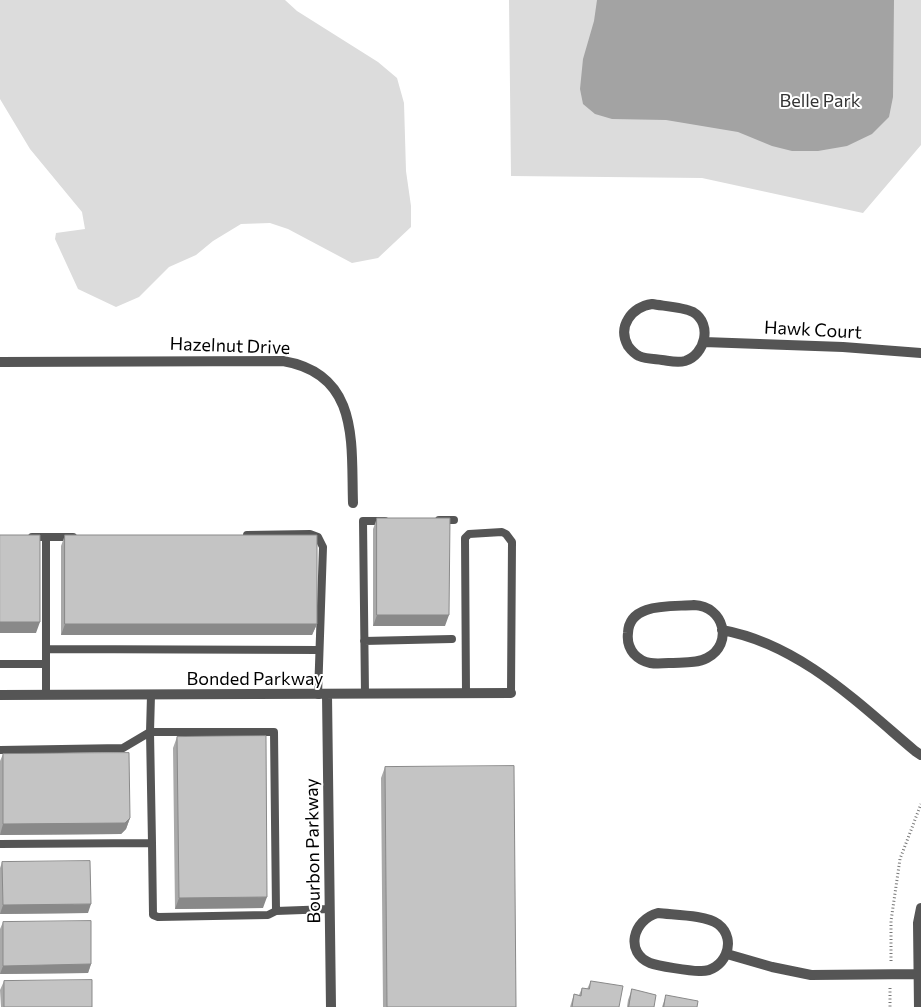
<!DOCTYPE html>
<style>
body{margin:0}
canvas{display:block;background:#fff}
</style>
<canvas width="921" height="1007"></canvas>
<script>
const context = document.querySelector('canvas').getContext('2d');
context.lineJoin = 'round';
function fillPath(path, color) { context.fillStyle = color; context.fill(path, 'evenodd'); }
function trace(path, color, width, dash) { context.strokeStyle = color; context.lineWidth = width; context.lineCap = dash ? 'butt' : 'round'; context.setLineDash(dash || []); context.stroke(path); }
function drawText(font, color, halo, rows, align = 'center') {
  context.font = font + ' Commissioner,sans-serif'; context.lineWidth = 4; context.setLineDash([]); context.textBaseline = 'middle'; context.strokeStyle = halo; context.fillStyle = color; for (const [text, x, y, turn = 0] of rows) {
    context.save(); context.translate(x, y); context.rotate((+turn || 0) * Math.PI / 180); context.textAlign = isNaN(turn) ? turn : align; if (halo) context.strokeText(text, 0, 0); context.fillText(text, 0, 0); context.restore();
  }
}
fillPath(new Path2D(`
 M0 0H285L297 11 378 62 397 78 404 103 406 171 411 206V227L378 258 352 263 288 229 270 223 241 224 213 241 196 255 169 267 139 297 116 307 78 289 55 239 56 233 85 229 82 212 30 149 0 99Z
 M509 0H921V145L863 213 702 178 511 176Z`), '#dcdcdc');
fillPath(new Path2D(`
 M597 0H894L893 97 889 117 872 134 847 146 818 151H792L772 146 738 132 666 120 612 119 595 114 583 104 580 89 583 59 594 21Z`), '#a3a3a3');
trace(new Path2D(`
 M891 961V921L900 859 921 804
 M890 988V1007`), '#777', 3, [1, 2.5]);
trace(new Path2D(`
 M439 520H454
 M247 535 310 534 318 537 323 547 318 695
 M32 537H73
 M46 537V695
 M364 641 452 639
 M46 649 319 650
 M0 664H46
 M466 693 465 538 469 534 502 532 506 534 512 542 511 693
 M365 694 363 521H385
 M0 750 123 748 150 732H274L276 911 330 909
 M152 843 153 915 158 917 268 915 276 911
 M0 844 152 843 150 732 151 695`), '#555', 8);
trace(new Path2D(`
 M652 304C663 306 683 307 693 312 713 324 705 355 685 361 677 363 670 361 662 360 655 359 646 359 639 356 635 354 631 350 628 346 617 326 632 307 652 304Z
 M704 342 843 347 921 353
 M0 362 283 361C360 374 351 443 353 503
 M694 605C724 606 734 644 707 658 696 664 681 662 669 663 656 664 644 665 634 654 629 648 627 641 628 633 629 602 672 607 694 605Z
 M722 630C799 644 857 702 915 751L921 755
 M0 695 511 693
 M327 695 331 1007
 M658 913C673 915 706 915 718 924 739 940 724 973 699 971 690 971 658 966 650 963 625 953 632 920 658 913Z
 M727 954 772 967 811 975 919 974
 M919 1007 918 923 921 908`), '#555', 10);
fillPath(new Path2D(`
 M377 518 445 626H373V529Z
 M65 535 317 624 312 635H61V546Z
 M177 737 263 908 175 909 173 748Z
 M3 754 130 818 126 829 121 834 0 835V761Z
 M385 767 516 1007H383L381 778Z
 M2 862 88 913 0 914V868Z
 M3 922 91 964 88 973 0 974V929Z
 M4 981 92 1007H1L0 990Z
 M591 981 619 1007H570L574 994 579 995 582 988 587 989Z
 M632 989 654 1007H627L628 1000Z
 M666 995 697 1007H662Z`), '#a9a9a9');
fillPath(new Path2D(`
 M377 615H449L445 626H373Z
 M0 622H40L36 633H0Z
 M65 624H317L312 635H61Z
 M130 818 126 829 121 834 0 835 3 824Z
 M267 897 263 908 175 909 179 898Z
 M91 904 88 913 0 914 3 905Z
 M91 964 88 973 0 974 3 966Z`), '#898989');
const building = new Path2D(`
 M377 518H450L449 615H377Z
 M0 535H40V622H0Z
 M65 535H317V624H65Z
 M266 736 267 897 179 898 177 737Z
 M129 753 130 818 125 823 3 824V754Z
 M514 766 516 1007H387L385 767Z
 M90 861 91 904 3 905 2 862Z
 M91 921V964L3 966V922Z
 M92 980V1007H4V981Z
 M591 981 623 986 619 1007H572L574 994 581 996 582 988 589 989Z
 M632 989 656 995 654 1007H629Z
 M666 995 698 1001 697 1007H664Z`);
fillPath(building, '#c4c4c4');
trace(building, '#898989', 1);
drawText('18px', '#333', '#fff', [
 ["Belle Park",820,101]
]);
drawText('18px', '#000', '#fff', [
 ["Hawk Court",813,330,3],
 ["Hazelnut Drive",230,346,2],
 ["Bonded Parkway",255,679],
 ["Bourbon Parkway",313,851,-91]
]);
</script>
